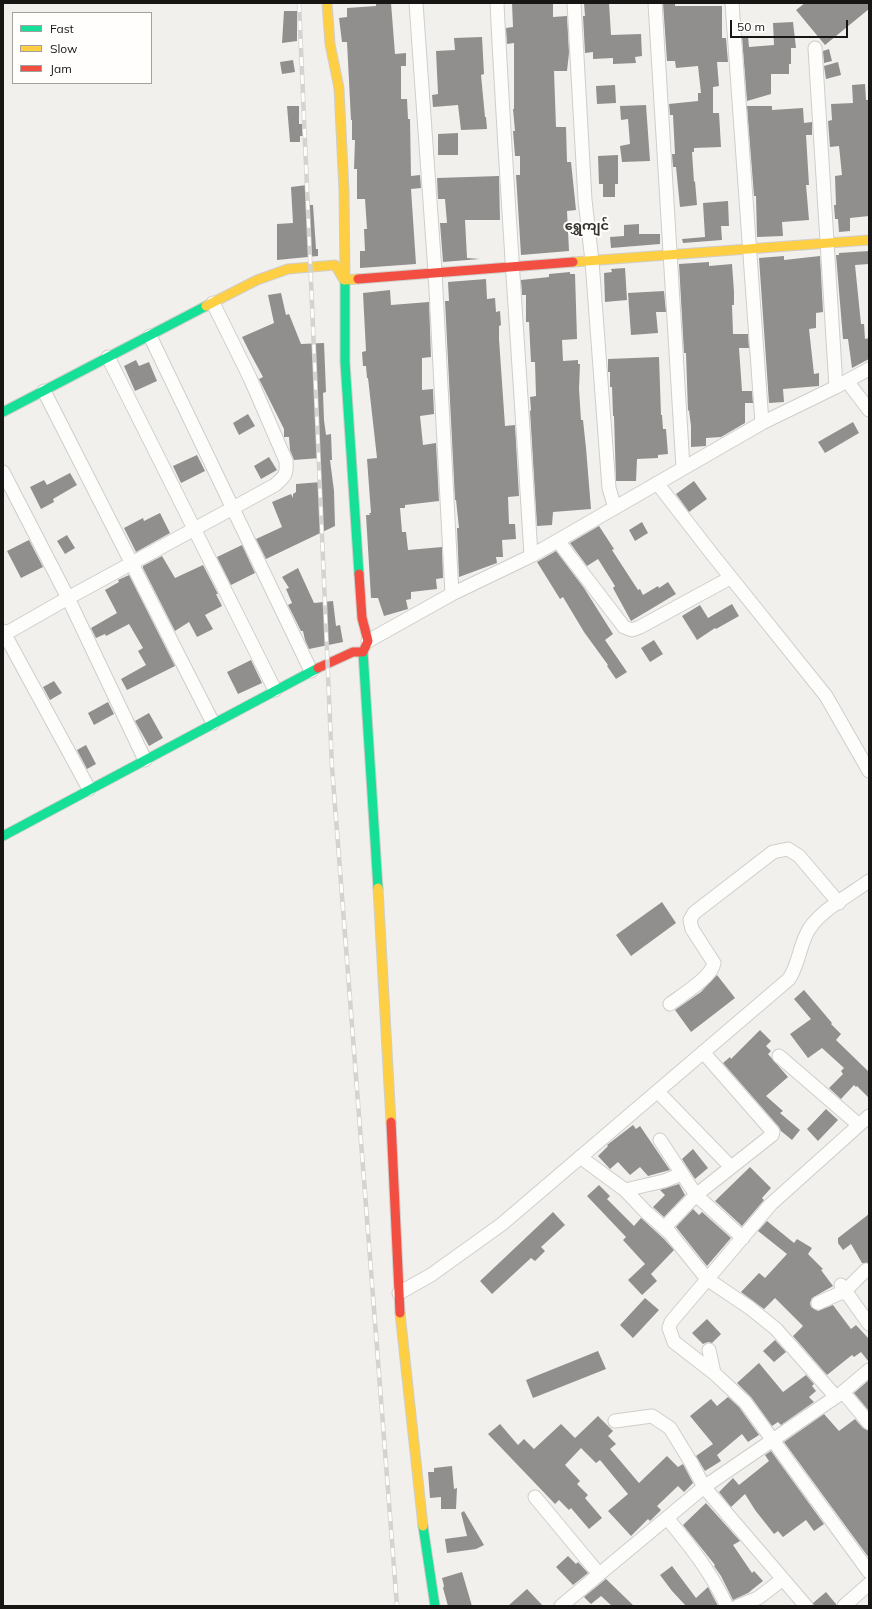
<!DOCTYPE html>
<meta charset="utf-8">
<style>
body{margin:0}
#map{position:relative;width:872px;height:1609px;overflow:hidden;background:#f1f0ec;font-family:Mulish,sans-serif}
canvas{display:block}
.frame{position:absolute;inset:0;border:4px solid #181614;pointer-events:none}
.legend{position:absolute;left:12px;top:12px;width:140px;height:72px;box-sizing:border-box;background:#fffefd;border:1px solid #a3a1a0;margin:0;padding:5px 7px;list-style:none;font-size:12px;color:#181614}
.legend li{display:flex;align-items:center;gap:8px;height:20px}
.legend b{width:20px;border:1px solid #a3a1a0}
.scale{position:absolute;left:730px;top:20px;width:118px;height:18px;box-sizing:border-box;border:2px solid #181614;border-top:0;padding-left:5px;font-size:12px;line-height:14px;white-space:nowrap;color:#181614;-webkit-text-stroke:3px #fffefd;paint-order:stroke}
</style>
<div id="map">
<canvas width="872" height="1609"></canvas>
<div class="frame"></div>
<ul class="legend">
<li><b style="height:5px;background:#16e098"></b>Fast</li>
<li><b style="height:5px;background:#ffcf43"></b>Slow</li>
<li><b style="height:5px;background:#f24e42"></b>Jam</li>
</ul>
<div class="scale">50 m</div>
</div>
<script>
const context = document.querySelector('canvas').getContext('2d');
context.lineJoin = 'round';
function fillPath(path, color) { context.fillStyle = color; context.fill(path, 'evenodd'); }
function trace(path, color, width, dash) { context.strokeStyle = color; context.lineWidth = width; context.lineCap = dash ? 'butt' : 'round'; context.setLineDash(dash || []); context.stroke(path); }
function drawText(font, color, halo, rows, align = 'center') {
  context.font = font + ' Mulish,"Noto Sans Myanmar",sans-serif'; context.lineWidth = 4; context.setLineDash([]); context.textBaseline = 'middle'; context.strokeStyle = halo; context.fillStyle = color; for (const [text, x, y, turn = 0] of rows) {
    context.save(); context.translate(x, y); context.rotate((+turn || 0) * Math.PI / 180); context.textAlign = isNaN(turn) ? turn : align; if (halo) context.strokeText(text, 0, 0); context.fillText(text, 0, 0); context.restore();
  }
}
fillPath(new Path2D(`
 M376 3H391L395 54 406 53V66H401V99H407L408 119H410L411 176 420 175 421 188 411 189 416 264 360 268V251H365L364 229H367L365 199H357V169H354L355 140H352V120H351L347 42H342L339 18 347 17V8L376 6Z
 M512 3H553V17L567 16 569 53 567 71H554L556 127H566L567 162H571L576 210 567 211 569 251 521 255 516 175H520V156H515L513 131H515L513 109H514V43L507 44 506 28 513 27Z
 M584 3H609L611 35 641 34 642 56 635 57 636 63 613 64V58L593 59V52L585 53 583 16H585Z
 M663 3H675V6H722V38H726L728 62H717L719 86 713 87V113H719L721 147 694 148V152H692L694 182 695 181 697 205 680 207 676 167H673L672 154H675L673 115H670L669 104 698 101V93H701L698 66 676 68 675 61H667Z
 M805 3H869V9L825 45 796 10Z
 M284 11H297V41L282 43Z
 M793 22 796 48H791V64H789V74H771V94L747 101 742 37 748 36 749 47 774 45 773 23Z
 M482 37 484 74 481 75 485 117H486L487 129 461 130 458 105 433 107 432 95 438 94 436 51 455 50 454 38Z
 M829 49 832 61 824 63 823 51Z
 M293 60 295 72 282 74 280 62Z
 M838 62 841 75 826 79 824 66Z
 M865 84 866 100H869V216L850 218V231L839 232 838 219H835L834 205H836L835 176 842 175 839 146 830 147 828 121 832 120 831 104 853 103 852 85Z
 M615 85 616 103 597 104 596 86Z
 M646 105 650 161 622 162 620 146 630 144 628 119 621 120 620 106Z
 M287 106H299V124H302L303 136H300V142H290Z
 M747 106H772V110L803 108 804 123 812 122V135H806L809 185H806L809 220 782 222 783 236 757 237 756 196H754Z
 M458 133V155H438V134Z
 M618 155V184H615V197H603V184H599L598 156Z
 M499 176 500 220H465L467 258 480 259 443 262 440 223H447L445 199H438L437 178Z
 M307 185 310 205H313L316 249H318V256L277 260V224L293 223 291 187Z
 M728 201 729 226H721L722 240 683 243 682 239 705 237 703 203Z
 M639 224V234H660V244L611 248 610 237 624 236V225Z
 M869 251V264L855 265 861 324H864L865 339 869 338V359L852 368 848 339H843L836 255H839V253Z
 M784 256V260L820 256 823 312 816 313V328L809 329 814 374 819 373V386L783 389 784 402 769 403 759 258Z
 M709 262V266L732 264 734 292V305H732L733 334H748L749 348H739L742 391H752L753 403H745V423L721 437 706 438V446L691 447V426L689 410 688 411 686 353H684L679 264Z
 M625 268 627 300 605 302 604 273 612 272 611 269Z
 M570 272V274H575L577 339 562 340 563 361 578 360V364H580L579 389 581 420H583L586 448 591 509 553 512 552 525 537 526 530 411 531 410 530 397 536 396 535 362H531L529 322H526V295H522L521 280 549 277V274Z
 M486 279 487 299 495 298 496 312 500 311 501 325 499 326V339L505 426 515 425 519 496 508 497 509 524H515L516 539 502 540 503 557H496L497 563 459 577 457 528H459L456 500H455L445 301H449L448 282Z
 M390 290 391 305 429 302 431 357 422 358V390L433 389 434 414 420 416 423 445 436 443 439 501 405 505V508H400L402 532H406L408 550 442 547 443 578 436 579 437 589 411 592V599L406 600 408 609 384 616 378 598H371L366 515H370L369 513H371L367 459 377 458 368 378H367L366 366H363L362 352 366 351 363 293Z
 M664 291 666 312H656L658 333 631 335 628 293Z
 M281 293 286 315 289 314 301 344 324 343 326 392 323 393 324 420 326 435 331 434 332 460H330L334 491 335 526 266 559 256 539 282 527 272 502 291 494 293 498V494L296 492V484L321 482 320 458 294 460 290 450 289 437H284V429L259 379 263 377 250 353 242 337 274 323 268 295Z
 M659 357 661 415H662L663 429H666L668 454 658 455V458L637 459 636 481H616L614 416H613L612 387H610V372H608V359Z
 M136 360 139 366 149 362 157 381 135 391 124 366Z
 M248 414 255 426 239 435 233 423Z
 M853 422 859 433 825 453 818 442Z
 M197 455 205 471 181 483 173 466Z
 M269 457 277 470 261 479 254 466Z
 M70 473 77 485 53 499 54 502 41 509 30 487 44 480 47 485Z
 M694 481 707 499 689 512 676 494Z
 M160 513 170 533 136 552 124 528 143 518 144 521Z
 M642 522 648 533 635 541 629 530Z
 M599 526 614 549 612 550 638 590 640 589 643 595 658 586 659 588 668 582 676 594 631 621 613 588 615 586 598 559 587 566 570 543Z
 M67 535 75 548 65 554 57 541Z
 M29 540 43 567 21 578 7 551Z
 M242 545 255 573 231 585 217 557Z
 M556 551 584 588 613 634 605 640 627 672 616 679 607 666 608 665 584 632 563 597 560 599 537 562Z
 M162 556 175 578 203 565 218 594H216L222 606 205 615 213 629 197 637 189 622 175 631 143 568V566Z
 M298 568 314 603 333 601 336 626 340 625 343 642 309 649 305 640 303 631H301L288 605 292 603 286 589 289 588 282 577Z
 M129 575 175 666 127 690 121 679 146 665 138 651 143 648 129 624 106 636 105 634 96 638 91 628 117 613 105 590 119 582 118 580Z
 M732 604 739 616 716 629 715 628 697 640 682 616 700 605 708 618Z
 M654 640 663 654 650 662 641 648Z
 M251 660 262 683 238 694 227 672Z
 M54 681 62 693 50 700 43 687Z
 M108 702 114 714 94 725 88 713Z
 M149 713 163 738 149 746 135 721Z
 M86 745 96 764 87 769 77 750Z
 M662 902 676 923 631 956 616 935Z
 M717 975 735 998 691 1032 675 1010 701 992Z
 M804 990 832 1023 831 1024 841 1034 836 1040 869 1072V1098L857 1086 856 1087 854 1085 841 1099 829 1088 843 1074 841 1071 844 1068 822 1048 808 1058 790 1034 811 1019 794 999Z
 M760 1030 771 1041 766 1046 771 1051 768 1054 788 1077 766 1096 783 1111 780 1113 800 1130 792 1140 781 1131 779 1127 723 1063 730 1057 731 1059Z
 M826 1109 838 1120 818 1141 807 1129Z
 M633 1125 636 1129 640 1126 670 1170 648 1176 640 1167 630 1175 618 1162 610 1169 598 1156 608 1146 607 1145Z
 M693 1149 708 1168 695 1179 682 1159Z
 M750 1167 771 1188 762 1198 764 1200 742 1226 715 1201Z
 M679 1184 685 1195 664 1217 653 1207 665 1195 660 1190Z
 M599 1185 610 1196 607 1199 634 1226 641 1218 664 1239 674 1250 651 1274 657 1281 642 1295 628 1280 645 1264 623 1240 626 1237 587 1196Z
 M693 1209 699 1215 702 1212 731 1238 707 1266 676 1227Z
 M553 1212 565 1225 541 1247 545 1251 535 1261 531 1258 492 1294 480 1281Z
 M869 1214V1263H862L851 1244 843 1250 838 1243V1238Z
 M767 1221 794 1243 797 1239 812 1248 808 1254 823 1269 821 1270 833 1286 812 1298 810 1303 811 1307 818 1311 833 1305 851 1329 856 1325 869 1339V1362L861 1352 854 1357 852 1355 827 1375 793 1336 803 1326 775 1298 764 1309 741 1292 759 1273 765 1278 787 1254 758 1231Z
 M645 1298 659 1310 633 1338 620 1325Z
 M707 1319 721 1334 712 1343 708 1342 703 1344 692 1333Z
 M775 1340 786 1352 774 1362 763 1351Z
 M598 1351 606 1369 533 1398 526 1380Z
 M759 1363 783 1392 806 1375 814 1384 812 1386 816 1391 809 1397 814 1402 781 1425 778 1422 772 1426 751 1397 737 1383Z
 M869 1380V1411L854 1393Z
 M728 1397 739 1407 759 1435 748 1442 742 1434 717 1455 721 1461 705 1471 696 1456 713 1444 690 1416 711 1399 717 1406Z
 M824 1414 839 1431 855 1419 863 1428 869 1431V1558L784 1442Z
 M598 1416 613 1431 608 1436 616 1444 610 1449 639 1483 667 1456 678 1467 683 1464 693 1483 684 1492 678 1486 657 1506 661 1510 650 1521 648 1519 631 1536 608 1511 628 1494 600 1460 596 1463 581 1448 565 1465 580 1481 577 1484 588 1495 585 1498 602 1518 589 1529 571 1508 569 1510 559 1500 555 1504 488 1434 500 1424 518 1445 524 1439 534 1449 561 1424 575 1438Z
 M771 1451 824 1524 814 1531 806 1520 783 1537 778 1531 774 1534 755 1510 745 1494 731 1507 719 1492 733 1478 739 1485 769 1461 765 1455Z
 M452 1466 454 1489 457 1488 456 1509H441V1497L430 1498 428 1472H434V1468Z
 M706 1503 740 1541 733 1545 752 1573 754 1571 763 1581 748 1593 733 1600 721 1576 714 1566 715 1565 683 1525Z
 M464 1511 484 1545 476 1549 447 1553 445 1539 467 1536 461 1513Z
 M568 1556 576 1564 578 1562 588 1573 573 1585 556 1567Z
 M672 1566 696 1598 708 1587 718 1606H686L672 1591 660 1575Z
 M462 1572 472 1606H448L443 1588 444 1586 442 1578Z
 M606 1579 634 1606H612L601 1596 591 1604 584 1597Z
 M527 1589 543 1606H508Z
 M826 1592 836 1604V1606H814L813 1603Z`), '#918f8d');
const street = new Path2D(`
 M416 3 435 272 452 594
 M497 3C506 187 520 371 531 556
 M574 3 585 200 592 261 609 488 615 508
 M655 3 683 468
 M732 3 762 423
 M815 48 836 387
 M150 336 311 671
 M108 357 275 690
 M847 381 869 410
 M44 391 213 723
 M3 472 68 598 145 760
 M657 483 712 554 826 696 869 771
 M558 541 624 627 632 630 640 627 730 578
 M3 631 89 789
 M5 634 68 598 275 485C285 476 287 475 286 461L250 378 213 303
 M368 641 452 594 531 556 762 423 836 387 869 369
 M670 1004C681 996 712 977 714 963L692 929 690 920 694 913 773 852 788 849 799 856 839 903
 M779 1056 859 1125
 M658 1092 731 1167
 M869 1116 771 1204 671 1322 669 1328 674 1342 714 1373 745 1402 869 1572
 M660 1140 696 1195 743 1238
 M580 1157 625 1190 646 1212 670 1233 707 1279 750 1308 776 1329 836 1397
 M625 1190 664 1181 682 1174
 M664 1228 696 1195 772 1135 773 1132 703 1052
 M841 1285 869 1324
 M399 1293 431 1275 502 1224 789 979C798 965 799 950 806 935 815 913 850 895 869 881
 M818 1303 845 1291 866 1270
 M709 1350 714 1373
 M843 1392 869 1423
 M615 1421 652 1416 670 1428 692 1464 704 1487 806 1606
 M535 1497 599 1574
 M667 1518C691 1547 710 1571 727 1606
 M561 1606 704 1487 843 1392 869 1370
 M738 1606 758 1598 783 1579
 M844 1606 869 1584`);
const fast = new Path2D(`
 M345 277V362L359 574
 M3 412 206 306
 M363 652 378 888
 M3 836 318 668
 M423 1526 435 1606`);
const slow = new Path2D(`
 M327 3 330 44 339 88 344 191 345 277
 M573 262 869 240
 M206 306 257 280 288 269 335 265 344 280 358 279
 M378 888 391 1122
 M400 1313 423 1526`);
const jam = new Path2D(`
 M358 279 573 262
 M318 668 353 652H363L368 641 362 618 359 574
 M391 1122 400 1313`);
trace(street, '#cfcecb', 15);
trace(fast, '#cfcecb', 11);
trace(slow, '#cfcecb', 11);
trace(jam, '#cfcecb', 11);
trace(street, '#fdfdfc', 13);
trace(fast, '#16e098', 9);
trace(slow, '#ffcf43', 9);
trace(jam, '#f24e42', 9);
const rail = new Path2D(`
 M299 3 332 767 397 1606`);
trace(rail, '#d3d3d2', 4.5);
trace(rail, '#fffefd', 3, [9]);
drawText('bold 13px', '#36332d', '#fffefd', [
 ["ရွှေကျင်",587,226]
]);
</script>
